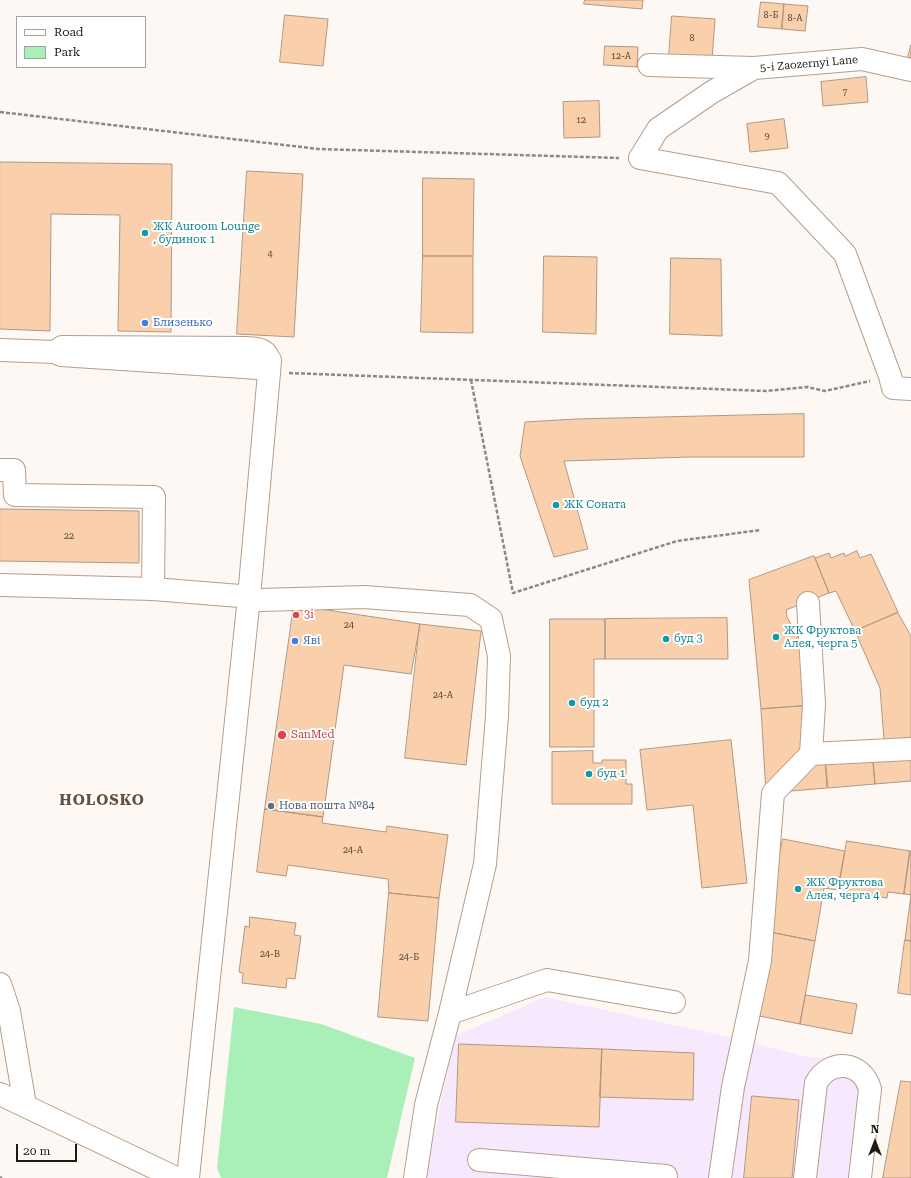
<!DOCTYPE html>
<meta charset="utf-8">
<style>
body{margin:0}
#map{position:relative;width:911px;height:1178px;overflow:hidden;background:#fdf8f3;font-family:"Roboto Serif",serif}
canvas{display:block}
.legend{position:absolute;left:16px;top:16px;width:130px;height:52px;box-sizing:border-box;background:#fff;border:1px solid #a6a39f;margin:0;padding:5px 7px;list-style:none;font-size:12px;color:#211810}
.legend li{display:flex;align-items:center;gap:8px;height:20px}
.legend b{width:20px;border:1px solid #a6a39f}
.north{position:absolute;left:855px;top:1122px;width:40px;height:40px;-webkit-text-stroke:3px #fff;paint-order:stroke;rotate:0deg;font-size:11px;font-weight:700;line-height:16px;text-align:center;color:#211810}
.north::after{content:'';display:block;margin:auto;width:14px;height:18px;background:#211810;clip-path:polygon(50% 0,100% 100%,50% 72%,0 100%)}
.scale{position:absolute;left:16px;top:1144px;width:61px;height:18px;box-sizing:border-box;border:2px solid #211810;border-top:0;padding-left:5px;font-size:12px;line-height:14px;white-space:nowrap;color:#211810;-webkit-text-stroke:3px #fff;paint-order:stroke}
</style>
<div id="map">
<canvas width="911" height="1178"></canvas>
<ul class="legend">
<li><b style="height:5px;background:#fff"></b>Road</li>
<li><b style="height:11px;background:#a9f0b8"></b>Park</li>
</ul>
<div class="north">N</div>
<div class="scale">20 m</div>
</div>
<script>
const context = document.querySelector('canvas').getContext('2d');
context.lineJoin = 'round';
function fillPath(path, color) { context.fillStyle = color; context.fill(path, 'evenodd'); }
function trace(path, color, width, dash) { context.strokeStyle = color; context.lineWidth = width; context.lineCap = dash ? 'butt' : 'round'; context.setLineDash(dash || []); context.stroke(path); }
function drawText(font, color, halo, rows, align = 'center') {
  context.font = font + ' "Roboto Serif",serif'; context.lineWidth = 4; context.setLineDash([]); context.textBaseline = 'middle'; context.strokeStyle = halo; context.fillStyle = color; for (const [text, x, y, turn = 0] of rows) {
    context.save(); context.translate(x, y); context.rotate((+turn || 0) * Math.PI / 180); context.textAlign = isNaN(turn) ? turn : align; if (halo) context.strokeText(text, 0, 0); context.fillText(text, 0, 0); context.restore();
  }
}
fillPath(new Path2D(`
 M545 997 734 1038 803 1056 849 1061 881 1079 860 1160 858 1178H425L455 1036Z`), '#f7e9fd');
fillPath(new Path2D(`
 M234 1007 321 1024 415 1058 387 1178H221L217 1168Z`), '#a9f0b8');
const building = new Path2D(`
 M585 0H643L642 9 584 4Z
 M761 2 784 4 782 29 758 27Z
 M784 4 808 6 805 31 782 29Z
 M285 15 328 19 323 66 280 62Z
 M672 16 715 19 712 60 669 57Z
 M911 45V58L908 57Z
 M605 46 638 47 637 67 604 65Z
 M866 77 868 102 823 106 821 82Z
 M599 101 600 137 564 138 563 102Z
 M784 119 788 148 750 152 747 124Z
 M0 162 172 164 171 332 118 331 120 215 51 214 50 331 0 329Z
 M247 171 303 174 294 337 237 334Z
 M423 178 474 179 473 256H423Z
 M423 256H473V333L421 332Z
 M544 256 597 257 596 334 543 332Z
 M671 258 721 259 722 336 670 334Z
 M804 414V457H689L564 461 588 549 554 557 520 456 525 422 576 419Z
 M0 509 139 511V563L0 561Z
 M857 551 860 558 871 554 898 612 855 631 836 591 829 593 815 558 829 553 831 558 844 553 845 556Z
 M814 556 829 593 786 610 787 617 808 655 809 705 761 709 749 580Z
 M294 605 420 624 411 674 344 665 323 817 265 809Z
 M898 613 911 636V781L875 784 871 741 884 740 880 688 855 631Z
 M727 618 728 659H605V619Z
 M550 619H605V659H594V747H550Z
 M420 624 481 631 466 765 405 758Z
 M809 706 824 748 827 788 766 793 761 709Z
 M731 740 747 883 702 888 693 805 647 810 640 750Z
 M871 741 875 784 828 788 824 748Z
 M593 751V763H602V760H626V784H632V804H552V752Z
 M265 809 323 817 322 823 386 832 387 826 448 835 439 898 389 893 388 879 288 865 286 876 257 872Z
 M783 839 845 851 838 890 824 888 815 941 765 931Z
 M847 841 910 851 904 894 888 892 887 898 838 890Z
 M910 851H911V941L905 940 911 895 904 894Z
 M389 893 439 898 428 1021 378 1017Z
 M250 917 296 923 294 935 301 936 295 979 287 978 286 988 242 983 243 973 239 972 245 926 249 927Z
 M765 931 815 941 800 1024 749 1014Z
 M905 940 911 941V995L898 993Z
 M806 995 857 1004 852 1034 800 1024Z
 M459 1044 602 1049 599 1127 456 1122Z
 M602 1049 694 1053 693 1100 600 1097Z
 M901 1081 911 1082V1178H883Z
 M752 1096 799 1100 792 1178H744Z`);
fillPath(building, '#fad0ac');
trace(building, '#b09783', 1);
const minor = new Path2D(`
 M649 65 754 68 862 59 911 70
 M754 68 712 92 658 129 640 158 778 183 845 254 890 376 893 388 911 389
 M0 350 55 352 61 355 258 368C269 365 272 354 260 350 256 348 251 349 247 348L62 347 55 352
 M0 470H14L15 495 154 497 153 589
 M0 585 153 589 240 596 261 600 364 597 470 605 491 619 499 656 497 716 485 864 450 1013 426 1105 415 1178
 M811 754 911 749
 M0 984 9 1011 25 1105
 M450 1013 547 980 674 1002
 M0 1094 176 1178
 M479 1160 666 1176 665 1178
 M188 1178 249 597 269 373 270 360H268
 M720 1178 733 1087 760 961 773 793 811 754 814 704 808 603
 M805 1178 816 1083C830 1058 862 1061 870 1089L860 1178`);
trace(minor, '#b69e89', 24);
trace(new Path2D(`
 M0 112 319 149 619 158
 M289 373 766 391 807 387 825 391 870 381
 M471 380 513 593 677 541 761 530
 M0 1177 2 1178`), '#8f8882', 2.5, [4, 2]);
trace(minor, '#fff', 22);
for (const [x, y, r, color] of [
 [145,233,4,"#0f9aa8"],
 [145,323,4,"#3f7fe0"],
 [556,505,4,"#0f9aa8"],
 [296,615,4,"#e0444e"],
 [776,637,4,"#0f9aa8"],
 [666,639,4,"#0f9aa8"],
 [295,641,4,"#3f7fe0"],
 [572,703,4,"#0f9aa8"],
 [282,735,5,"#e0444e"],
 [589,774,4,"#0f9aa8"],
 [271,806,4,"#5c6f8a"],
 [798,889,4,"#0f9aa8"]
]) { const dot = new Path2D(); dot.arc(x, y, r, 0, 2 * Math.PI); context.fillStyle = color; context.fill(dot); trace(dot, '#fff', 1.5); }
drawText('9px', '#574637', null, [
 ["8-Б",771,15],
 ["8-А",795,18],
 ["8",692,38],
 ["12-А",621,56],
 ["7",845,92],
 ["12",581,120],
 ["9",767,136],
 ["4",270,254],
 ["22",69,536],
 ["24",349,625],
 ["24-А",443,695],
 ["24-А",353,850],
 ["24-В",270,954],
 ["24-Б",409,957]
]);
drawText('11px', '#211810', '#fff', [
 ["5-i Zaozernyi Lane",809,64,-5]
]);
drawText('11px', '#0d838f', '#fff', [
 ["ЖК Auroom Lounge",153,227],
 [", будинок 1",153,240],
 ["ЖК Соната",564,505],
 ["ЖК Фруктова",784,631],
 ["Алея, черга 5",784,644],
 ["буд 3",674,639],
 ["буд 2",580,703],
 ["буд 1",597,774],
 ["ЖК Фруктова",806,883],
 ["Алея, черга 4",806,896]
], 'left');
drawText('11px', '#366cbe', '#fff', [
 ["Близенько",153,323],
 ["Яві",303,641]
], 'left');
drawText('11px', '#be3a42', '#fff', [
 ["3i",304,615],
 ["SanMed",291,735]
], 'left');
drawText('11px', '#4e5e75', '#fff', [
 ["Нова пошта №84",279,806]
], 'left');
context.letterSpacing = '1px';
drawText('bold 15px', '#67513e', '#fff', [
 ["HOLOSKO",102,801]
]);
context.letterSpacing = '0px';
</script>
